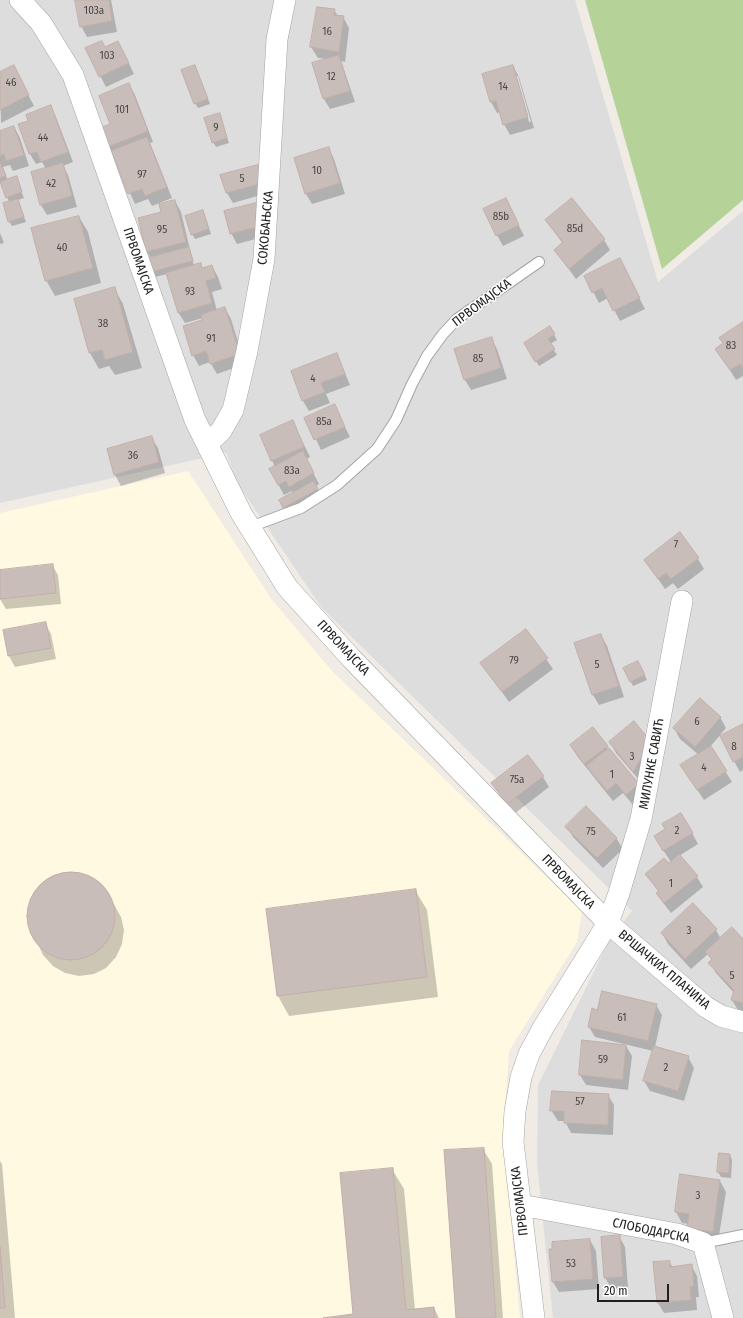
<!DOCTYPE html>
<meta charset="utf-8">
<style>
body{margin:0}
#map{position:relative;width:743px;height:1318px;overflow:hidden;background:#f1ebe6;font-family:"Fira Sans Condensed",sans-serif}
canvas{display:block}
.scale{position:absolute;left:597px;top:1284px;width:72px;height:18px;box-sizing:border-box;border:2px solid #202020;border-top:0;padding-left:5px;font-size:12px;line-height:14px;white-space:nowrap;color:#202020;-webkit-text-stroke:3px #fff;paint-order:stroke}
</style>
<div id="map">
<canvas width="743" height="1318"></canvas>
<div class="scale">20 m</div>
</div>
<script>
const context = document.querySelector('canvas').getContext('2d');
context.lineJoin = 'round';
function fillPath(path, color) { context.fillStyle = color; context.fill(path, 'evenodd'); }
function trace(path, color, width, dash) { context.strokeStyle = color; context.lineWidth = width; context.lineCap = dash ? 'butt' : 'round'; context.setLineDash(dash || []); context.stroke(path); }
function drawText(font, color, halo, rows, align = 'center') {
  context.font = font + ' "Fira Sans Condensed",sans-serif'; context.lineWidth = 3; context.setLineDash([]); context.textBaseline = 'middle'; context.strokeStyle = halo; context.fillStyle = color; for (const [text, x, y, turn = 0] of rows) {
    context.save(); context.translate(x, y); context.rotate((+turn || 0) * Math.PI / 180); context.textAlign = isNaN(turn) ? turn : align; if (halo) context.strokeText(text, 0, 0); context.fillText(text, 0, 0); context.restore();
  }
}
fillPath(new Path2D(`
 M0 0H575L658 282 743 211V1318H553L537 1163 538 1085 611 937 632 911 321 607 238 484 226 453 0 503Z`), '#dedddd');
fillPath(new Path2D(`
 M188 471 272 600 333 672 582 911 577 942 509 1051 503 1136 520 1318H0V513Z`), '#fff9e1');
fillPath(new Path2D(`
 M585 0H743V200L662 269Z`), '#b5d299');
fillPath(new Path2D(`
 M76 0H111L117 32 87 37 81 26Z
 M334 10 338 16 343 17 349 28 345 62 341 61 355 102 330 109 324 99 328 59 318 58 311 47Z
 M105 48 124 53 134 74 106 87 86 49Z
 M195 66 210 104 198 108 195 103Z
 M513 66 519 77 534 128 510 135 504 124 500 112 497 113 491 102 484 75ZM516 76H518L531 122H529Z
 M0 73 19 77 34 106 1 123Z
 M129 85 135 95 153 142 150 143 172 198 152 206 148 199 135 204 109 147 112 124Z
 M50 107 56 117 73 162 63 166 68 175 77 207 47 215 41 205 46 169 42 162 36 164 30 154 19 125 29 121Z
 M219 114 229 143 216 147 213 142Z
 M14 127 20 138 29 166 13 171 10 165 3 167 8 181 16 178 24 198 18 200 26 222 12 226 9 221V202L2 183 0 184V132Z
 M328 148 334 159 345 194 312 204 306 194 295 159Z
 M257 166 268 193 233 203 227 193Z
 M506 199 524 236 503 246 497 235Z
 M572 199 604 240 610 250 576 279 555 250 563 244 546 220Z
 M175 201 181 212 194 266 200 264 203 269 212 266 218 277 222 289 212 292 217 311 225 308 231 319 245 364 217 374 210 362 199 366 193 355 204 320 203 318 185 323 178 312 167 274 155 277 152 272 151 258 147 252 162 213Z
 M255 204 267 236 237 244 231 233Z
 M205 216 211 234 195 239 192 234Z
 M79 217 88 232 101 283 55 296 46 280Z
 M0 233 4 243 0 244Z
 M625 270 645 309 620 321 608 298 599 303 585 276Z
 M114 288 123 304 142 368 115 375 109 366 99 369 90 353 75 300Z
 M743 323V376L736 380 723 359 724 344Z
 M550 328 557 340 550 344 557 355 539 366 528 348Z
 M491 338 497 349 507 379 471 390 465 380 455 350Z
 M337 354 350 385 326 394 330 403 309 411 303 401Z
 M334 405 350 437 321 450 306 418Z
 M293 422 310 457 306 459 319 484 316 486 320 494 287 512 280 500 293 493 292 491 284 495 278 484 275 467 261 435Z
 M151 437 158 448 165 473 121 486 115 475 108 450Z
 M698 559 704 569 678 589 673 583 665 589 645 560Z
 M52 565 58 575 61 604 6 609 0 599V571Z
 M45 623 51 634 56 659 15 667 9 656 4 631Z
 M526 630 553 669 509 702 482 664Z
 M601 635 607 646 624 697 599 705 593 695 576 644Z
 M641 667 647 680 633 686 631 682Z
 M720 717 726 728 710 747 732 782 704 800 688 776 699 755 680 739 674 728Z
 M743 726V770L740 772 734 761Z
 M610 742H650L640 781 616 753Z
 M571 745 607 747 644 795 633 805 623 793 613 801 577 756Z
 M543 777 549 787 514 814 493 784Z
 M567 827 616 838 623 849 603 868 573 837Z
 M692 833 698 844 679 856 697 877 703 887 671 913 664 904 657 894 659 892 646 874 671 862 661 847Z
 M66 872 81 873 94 879 105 888 121 917 124 930 122 944 116 957 106 968 94 974 79 976 65 973 53 966 43 955 29 925 28 910 32 896 41 885 53 877Z
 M415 890 427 910 438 997 289 1016 278 996Z
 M716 930 721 939 743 940V1012L738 1010 732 1000 734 993 716 973 710 963 712 961 708 954 691 969 668 944 662 933Z
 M656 1005 662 1015 655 1047 688 1057 694 1068 684 1101 650 1091 644 1081 653 1051 595 1037 589 1027 598 1011Z
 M626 1046 632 1056 628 1090 586 1085 580 1075Z
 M608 1095 614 1105 613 1135 571 1133 565 1121H558L551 1110Z
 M483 1149 492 1164 503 1318H457Z
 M730 1155 732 1160 731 1178 721 1177 718 1172Z
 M0 1161 2 1164 15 1318H0Z
 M392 1169 404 1189 415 1310 434 1308 439 1318H325L354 1315Z
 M720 1181 726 1192 718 1242 694 1238 689 1224 682 1223 676 1212Z
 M619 1236 625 1247 628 1287 612 1289 605 1278 602 1238Z
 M590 1240 596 1251 599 1289 559 1292 553 1282Z
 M669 1262 673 1267 691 1265 697 1276 699 1297H696L697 1310 664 1313 658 1303Z`), '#0003');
const building = new Path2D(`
 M75 0H109L112 21 80 27Z
 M317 7 335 9 334 15 344 16 339 52 310 47Z
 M102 41 105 47 118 41 129 63 99 77 85 48Z
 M339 55 350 91 323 99 312 63Z
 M14 65 29 95 0 110V72Z
 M195 65 208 99 194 104 181 70Z
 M513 65 528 117 503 125 496 101 490 102 482 74Z
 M129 83 148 131 108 147 100 128 110 124 99 96Z
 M51 105 68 152 41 162 37 152 29 154 18 124 28 121 26 115Z
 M220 113 227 138 212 143 204 118Z
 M14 126 24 155 6 161 4 154 0 156V131Z
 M147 137 167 187 145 196 142 189 128 194 111 151Z
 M329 147 340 183 305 194 294 158Z
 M0 162 6 176 0 178Z
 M63 163 72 196 40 205 31 172Z
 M258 165 263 183 226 193 220 175Z
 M17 176 22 192 6 198 0 182Z
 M506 198 519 225 496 236 483 209Z
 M572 198 605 239 569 269 554 250 563 242 545 220Z
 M18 199 24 217 8 222 3 203Z
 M175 200 186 242 146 252 138 218 161 212 159 204Z
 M256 203 262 226 230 234 224 211Z
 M203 210 209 229 191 235 185 216Z
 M79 216 93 268 45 281 31 228Z
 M189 247 193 261 151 272 147 258Z
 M620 258 640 298 613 311 602 288 592 293 584 276Z
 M201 263 202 268 212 265 216 278 206 281 212 303 178 313 166 273Z
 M115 287 133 352 105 360 102 350 89 353 74 299Z
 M225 307 240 354 210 364 206 351 192 356 183 326 202 320 201 315Z
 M743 322V368L740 364 730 370 715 349 723 343 719 338Z
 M550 326 555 334 548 339 555 349 535 362 524 343Z
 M492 337 501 368 464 380 454 349Z
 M337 353 345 374 321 383 325 392 302 401 291 371Z
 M335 404 345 427 314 440 304 418Z
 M293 420 304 447 271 461 260 435Z
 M152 436 159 462 114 475 107 449Z
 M303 451 314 473 289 487 286 481 278 485 269 469Z
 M314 481 318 489 283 508 279 500Z
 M680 532 699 558 671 579 666 573 658 579 644 560Z
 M53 564 56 593 0 599V570Z
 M46 622 51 648 8 656 3 630Z
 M526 629 548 658 502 692 480 663Z
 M601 634 619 686 592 695 574 643Z
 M638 661 645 675 630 682 623 668Z
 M700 698 721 717 695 747 673 728Z
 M634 721 651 742 633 772 609 742Z
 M743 724V757L733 762 720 736Z
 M593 727 608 746 584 764 570 745Z
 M711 746 727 771 697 790 680 765Z
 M609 748 639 784 626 795 616 783 607 791 586 766Z
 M528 755 544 776 507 804 491 783Z
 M586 806 617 838 597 858 565 827Z
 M681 813 693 833 663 851 654 836 665 829 662 824Z
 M679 854 698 876 664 903 656 893 659 891 645 874 664 858 669 863Z
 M27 916a44 44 0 1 1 88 0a44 44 0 1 1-88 0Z
 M416 889 427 977 277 996 266 909Z
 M693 903 717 929 685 959 661 933Z
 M732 927 743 939V1003L731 1000 734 990 708 963 712 959 705 952Z
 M602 991 657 1004 648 1041 588 1027 592 1008 597 1010Z
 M582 1040 626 1045 623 1080 579 1075Z
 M654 1046 689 1056 678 1091 643 1081Z
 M552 1091 609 1094 608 1125 564 1123V1111H550Z
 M484 1148 496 1318H456L444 1150Z
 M719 1153 730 1154 729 1173 717 1172Z
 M393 1168 406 1310 434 1307 435 1318H323L353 1314 340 1173Z
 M680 1174 720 1180 713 1232 687 1228 689 1214 675 1212Z
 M620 1235 623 1277 604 1278 601 1237Z
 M590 1239 593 1279 552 1282 549 1249H552V1242Z
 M0 1247 5 1308H0Z
 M670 1261V1267L692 1264 694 1286 690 1287 691 1300 657 1303 653 1262Z`);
fillPath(building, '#c9bdb9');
trace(building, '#c4afa8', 1);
const service = new Path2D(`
 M250 527 301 508 337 485 377 449 396 420 412 384 427 356 443 334 457 319 539 262
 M703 1243 743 1235`);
const minor = new Path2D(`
 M20 0 41 23 73 75 195 420 241 513 287 587 351 658 608 923 706 1007 721 1016 743 1022
 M207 444 221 431 233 410 247 351 264 259 277 39 285 0
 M521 1205 677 1234 703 1243 723 1318
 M534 1318 513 1142 515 1111 521 1077 529 1054 543 1028 608 923 619 893 641 819 682 601`);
trace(service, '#a4a4a4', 12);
trace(minor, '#a4a4a4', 22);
trace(service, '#fff', 10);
trace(minor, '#fff', 21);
drawText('11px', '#4a4746', null, [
 ["103a",94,11],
 ["16",327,32],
 ["103",107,56],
 ["12",331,77],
 ["46",11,83],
 ["14",503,87],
 ["101",122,110],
 ["9",216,128],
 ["44",43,138],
 ["10",317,171],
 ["97",142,175],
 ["5",242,179],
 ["42",51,184],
 ["85b",501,217],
 ["85d",575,229],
 ["95",162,230],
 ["40",62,248],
 ["93",190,292],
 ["38",103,324],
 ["91",211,339],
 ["83",731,346],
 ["85",478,359],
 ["4",313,379],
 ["85a",324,422],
 ["36",133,456],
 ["83a",292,471],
 ["7",676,545],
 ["79",514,661],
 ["5",597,665],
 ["6",697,722],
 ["8",734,747],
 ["3",632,757],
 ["4",704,768],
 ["1",612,775],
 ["75a",517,780],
 ["2",677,831],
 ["75",591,832],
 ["1",671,884],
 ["3",689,931],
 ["5",732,976],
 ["61",622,1018],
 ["59",603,1060],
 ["2",666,1068],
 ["57",580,1102],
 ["3",698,1196],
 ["53",571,1264]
]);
drawText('13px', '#202020', '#fff', [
 ["СОКОБАЊСКА",266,228,-85],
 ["ПРВОМАЈСКА",138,261,71],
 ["ПРВОМАЈСКА",482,303,-37],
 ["ПРВОМАЈСКА",343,648,47],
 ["МИЛУНКЕ САВИЋ",652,764,-80],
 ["ПРВОМАЈСКА",568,882,46],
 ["ВРШАЧКИХ ПЛАНИНА",664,970,40],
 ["ПРВОМАЈСКА",520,1201,-97],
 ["СЛОБОДАРСКА",651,1231,12]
]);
</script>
